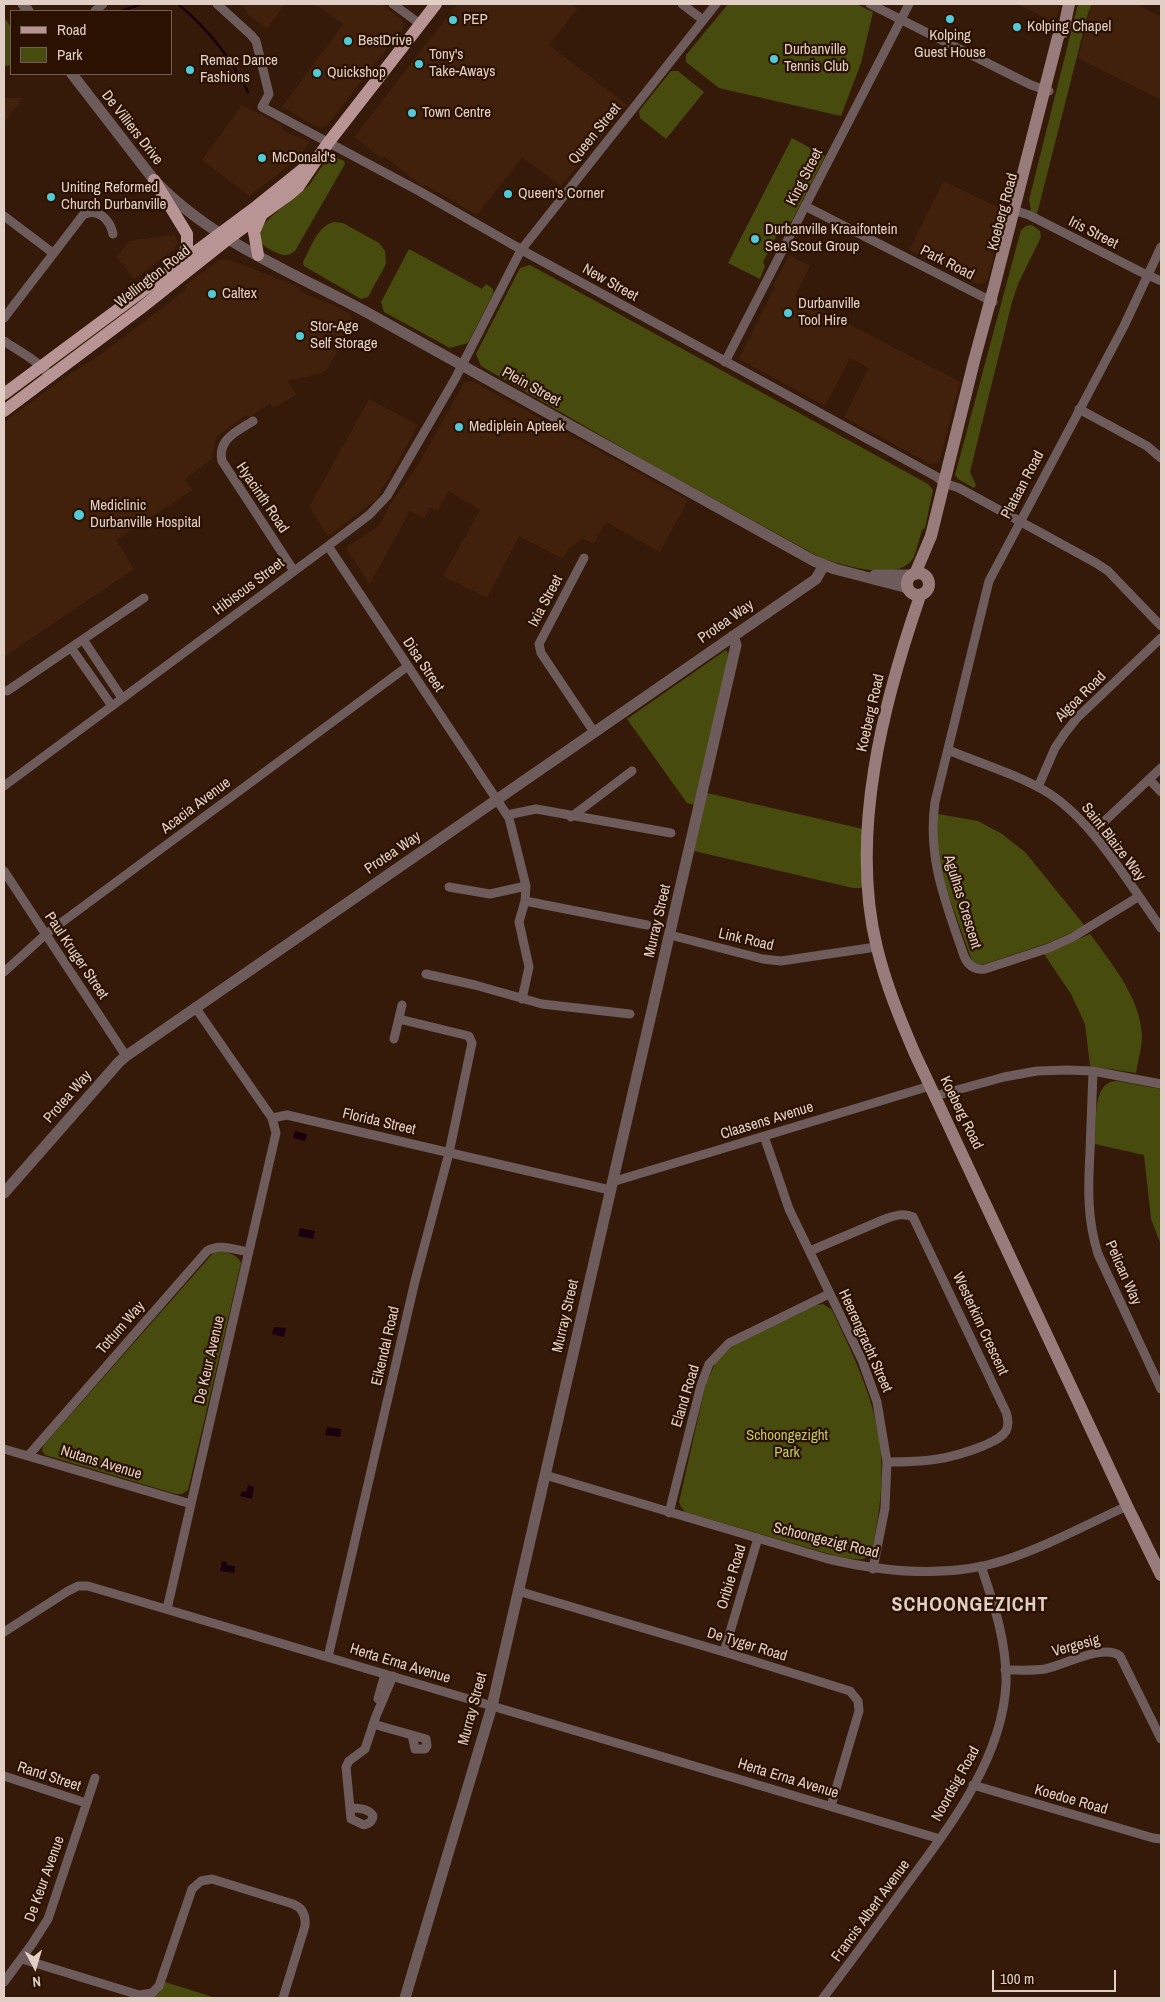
<!DOCTYPE html>
<style>
body{margin:0}
#map{position:relative;width:1165px;height:2002px;overflow:hidden;background:#351a09;font-family:"Archivo Narrow",sans-serif}
canvas{display:block}
.frame{position:absolute;inset:0;border:5px solid #e1cfc5;pointer-events:none}
.legend{position:absolute;left:10px;top:10px;width:162px;height:65px;box-sizing:border-box;background:#2a1102;border:1px solid #735d50;margin:0;padding:6px 9px;list-style:none;font-size:15px;color:#e1cfc5}
.legend li{display:flex;align-items:center;gap:10px;height:25px}
.legend b{width:25px;border:1px solid #735d50}
.north{position:absolute;left:10px;top:1942px;width:50px;height:50px;-webkit-text-stroke:4px #2a1102;paint-order:stroke;rotate:174deg;font-size:14px;font-weight:700;line-height:20px;text-align:center;color:#e1cfc5}
.north::after{content:'';display:block;margin:auto;width:18px;height:22px;background:#e1cfc5;clip-path:polygon(50% 0,100% 100%,50% 72%,0 100%)}
.scale{position:absolute;left:992px;top:1970px;width:124px;height:22px;box-sizing:border-box;border:2px solid #e1cfc5;border-top:0;padding-left:6px;font-size:15px;line-height:18px;white-space:nowrap;color:#e1cfc5;-webkit-text-stroke:4px #2a1102;paint-order:stroke}
</style>
<div id="map">
<canvas width="1165" height="2002"></canvas>
<div class="frame"></div>
<ul class="legend">
<li><b style="height:6px;background:#b89594"></b>Road</li>
<li><b style="height:14px;background:#474b0d"></b>Park</li>
</ul>
<div class="north">N</div>
<div class="scale">100 m</div>
</div>
<script>
const context = document.querySelector('canvas').getContext('2d');
context.lineJoin = 'round';
function fillPath(path, color) { context.fillStyle = color; context.fill(path, 'evenodd'); }
function trace(path, color, width, dash) { context.strokeStyle = color; context.lineWidth = width; context.lineCap = dash ? 'butt' : 'round'; context.setLineDash(dash || []); context.stroke(path); }
function drawText(font, color, halo, rows, align = 'center') {
  context.font = font + ' "Archivo Narrow",sans-serif'; context.lineWidth = 4.5; context.setLineDash([]); context.textBaseline = 'middle'; context.strokeStyle = halo; context.fillStyle = color; for (const [text, x, y, turn = 0] of rows) {
    context.save(); context.translate(x, y); context.rotate((+turn || 0) * Math.PI / 180); context.textAlign = isNaN(turn) ? turn : align; if (halo) context.strokeText(text, 0, 0); context.fillText(text, 0, 0); context.restore();
  }
}
fillPath(new Path2D(`
 M239 4H285L267 29 247 14 246 9Z
 M315 4H380L402 19 403 28 327 125 318 127 282 107 343 24Z
 M457 4H570L577 9 549 45 627 105 561 186 522 157 477 215 425 185 423 187 384 156 382 159 354 137Z
 M1018 4H1060L1055 23Z
 M1092 4H1136L1161 17V100L1078 58 1085 31 1084 30Z
 M4 98H23L4 123Z
 M242 105 281 125 283 131 310 142 294 162 249 196 202 160Z
 M944 181 1005 211 987 281 979 285 909 250Z
 M175 235 178 244 173 250 134 279 117 257 129 241Z
 M789 255 810 266 795 296 960 382 939 462 930 464 844 417 869 368 850 358 825 406 739 359 775 287 773 286Z
 M227 259 302 288 298 291 331 304 350 314 353 323 328 368 322 373 288 381 296 395 273 408 270 403 248 418 246 415 216 437 212 459 185 479 192 490 116 540 134 569 4 657V422L64 378 101 354 170 302 187 288 185 285 219 260Z
 M472 381 688 500 660 552 606 522 594 544 583 538 568 550 563 559 519 536 487 598 443 576 480 510 448 491 438 511 430 507 424 518 410 511 370 584 346 548 380 525 390 504 418 465 464 383Z
 M369 399 418 425 376 500 328 536 309 507Z`), '#42210c');
fillPath(new Path2D(`
 M728 4H856L873 12 861 63 841 116 719 88 686 62V55Z
 M1078 4H1092L1088 13 1037 214 1031 211 1029 200Z
 M4 17 11 27V65L4 66Z
 M671 71H678L704 92 666 139 640 118 639 111Z
 M792 138 825 156 792 221 783 223 763 262 765 266 760 279 728 263Z
 M335 157 344 161 345 164 295 251C289 256 284 256 277 253 272 250 264 248 261 242 259 237 260 231 262 227 268 217 299 194 309 185 316 177 324 158 335 157Z
 M334 222 343 223 379 243 385 251 386 264 368 297 361 299 304 266 303 262C311 248 317 226 334 222Z
 M1032 225 1040 231 1041 237 1018 284 1012 302 970 472 976 485 974 488 958 479 955 475 1021 230 1026 226Z
 M409 249 482 289 486 284 493 289V294L468 343 450 348 384 312 381 302Z
 M530 265 928 484 933 490 925 528 922 530C919 538 917 552 912 560 895 582 843 565 821 558L645 461 481 366 476 354 520 268Z
 M726 650 728 653 727 663 694 805 687 803 627 719Z
 M707 793 863 829V885L861 888H853L694 851Z
 M938 814 978 821 1002 834 1025 852 1085 926 1051 942 985 964H978L972 961 943 880 937 850Z
 M1090 934C1111 963 1140 997 1142 1035 1142 1047 1138 1061 1136 1073L1090 1066 1085 1024 1071 994 1044 954Z
 M1117 1081 1161 1089V1245L1151 1219 1144 1155 1095 1144C1097 1125 1091 1081 1117 1081Z
 M214 1252C224 1251 237 1253 241 1263L188 1490 182 1494H176L45 1455 42 1451 43 1446Z
 M823 1304 832 1310C867 1384 893 1438 877 1523 870 1559 876 1564 836 1556L685 1512 681 1507 679 1502 706 1383 716 1362 735 1344 817 1305Z
 M165 1982 216 1998H150L159 1993Z`), '#474b0d');
fillPath(new Path2D(`
 M295 1131 307 1134 305 1141 293 1138Z
 M300 1228 315 1231 313 1239 298 1236Z
 M274 1327 286 1328 284 1337 272 1334Z
 M327 1427 341 1429 340 1437 325 1435Z
 M248 1485 254 1487 252 1499 240 1496 242 1491 246 1492Z
 M222 1561 227 1562V1565L235 1566 234 1573 220 1571Z`), '#1a000e');
trace(new Path2D(`
 M178 4C207 28 231 58 248 92
 M121 11 142 4`), '#1a000e', 2.5);
trace(new Path2D(`
 M217 4 251 35 256 41 269 94 262 107 419 191 529 254 937 477 944 483 959 488 1096 563 1108 571 1161 626
 M393 4 420 24
 M682 4 703 20
 M870 4 1031 85 1049 91
 M95 11 103 4
 M805 206 993 302
 M1013 210 1029 215 1141 272 1161 281
 M4 216 53 253
 M4 318 83 215C97 207 110 219 113 234
 M4 341C20 352 39 361 51 377
 M725 362 909 4
 M1079 409 1147 446 1161 458
 M253 421C238 431 217 439 222 461L294 571
 M328 546 509 818 526 886 525 901 519 922 529 967 522 999
 M584 558 539 644 541 653 594 732
 M84 641 122 698
 M72 649 112 706
 M7 691 144 598
 M948 750C979 763 1022 776 1050 794 1094 823 1130 885 1161 928
 M1149 779 1161 792
 M4 786 328 546 369 515 387 496 455 379 521 250 716 4
 M1038 787 1055 748 1065 733 1077 718 1161 638
 M507 815 536 809 671 833
 M571 817 632 771
 M1092 833 1161 768
 M4 871 126 1056
 M449 887 490 894 526 886
 M1138 897 1073 937 1049 948 985 969C975 970 968 966 964 956 946 903 927 859 935 802L989 581 1124 326 1161 247
 M525 901 647 925
 M670 935 763 959 781 961 876 947
 M4 972 46 934 408 666
 M426 974 475 985 542 1004 630 1014
 M394 1039 402 1005
 M1093 1071C1092 1098 1091 1125 1090 1152 1088 1188 1087 1219 1098 1254L1161 1389
 M935 1096 1004 1077 1037 1071 1067 1070 1093 1071 1161 1084
 M272 1118 287 1115 610 1190
 M764 1136 789 1209 862 1360 877 1402 887 1462 885 1508 873 1569
 M612 1182 930 1086
 M810 1251 885 1219C894 1216 904 1212 913 1217L1006 1412C1008 1418 1009 1425 1006 1431 1001 1439 991 1442 983 1446 948 1460 925 1462 887 1462
 M4 1449 191 1504
 M28 1456 207 1251C219 1243 235 1250 249 1252
 M545 1475 828 1559C884 1572 948 1579 1005 1560 1047 1546 1086 1525 1127 1506
 M669 1513 701 1385 709 1364 729 1343 829 1294
 M518 1591 724 1652 850 1691 858 1701 859 1711 831 1806
 M167 1609 276 1133 272 1118 195 1007
 M4 1632 68 1591 78 1586H88L940 1839
 M724 1652 758 1538
 M328 1657 415 1281 449 1153 472 1043 469 1036 399 1019
 M1005 1670C1018 1670 1032 1671 1045 1669 1064 1665 1104 1643 1120 1656L1161 1739
 M378 1699 385 1674
 M373 1724 426 1739 427 1746 425 1749H415L412 1735
 M4 1776 86 1803
 M973 1785 1153 1838 1161 1839
 M350 1808C356 1808 363 1808 368 1811 377 1815 372 1823 364 1825L351 1819 346 1767 349 1761 365 1749 376 1716 393 1676
 M22 1959 139 1995 152 1993 159 1986 192 1889 201 1881 212 1879 293 1904C303 1908 306 1916 305 1926L283 1998
 M4 1982 32 1944 48 1919 95 1778
 M823 1998C850 1963 876 1927 902 1891 946 1831 1002 1762 1006 1684 1007 1642 994 1605 981 1566`), '#6d5c5b', 9);
trace(new Path2D(`
 M23 4 28 11
 M72 74 154 180C213 242 294 273 368 313 517 395 665 479 814 561L835 569 908 588
 M875 575H911
 M4 1193 119 1062 126 1056 816 579 824 565
 M405 1998 492 1706 736 645 733 636`), '#6d5c5b', 11);
trace(new Path2D(`
 M1063 32 1069 4
 M907 584a11 11 0 1 1 22 0a11 11 0 1 1-22 0Z
 M915 574 931 536 974 361 994 287 1058 37 1064 24
 M920 596C883 703 849 835 877 948 886 985 900 1019 915 1054L1127 1506 1161 1575`), '#977c7b', 12);
trace(new Path2D(`
 M154 180 187 234V246L182 261
 M258 255 254 232 261 216
 M4 394 257 206 308 165
 M4 411 141 308 228 239 290 194 298 187 328 143 436 4`), '#b89594', 12);
for (const [x, y, r, color] of [
 [950,19,5,"#52cbd9"],
 [453,20,5,"#52cbd9"],
 [1017,27,5,"#52cbd9"],
 [348,41,5,"#52cbd9"],
 [774,59,5,"#52cbd9"],
 [419,64,5,"#52cbd9"],
 [190,70,5,"#52cbd9"],
 [317,73,5,"#52cbd9"],
 [412,113,5,"#52cbd9"],
 [262,158,5,"#52cbd9"],
 [508,194,5,"#52cbd9"],
 [51,197,5,"#52cbd9"],
 [755,239,5,"#52cbd9"],
 [212,294,5,"#52cbd9"],
 [788,313,5,"#52cbd9"],
 [300,336,5,"#52cbd9"],
 [459,427,5,"#52cbd9"],
 [79,515,6,"#52cbd9"]
]) { const dot = new Path2D(); dot.arc(x, y, r, 0, 2 * Math.PI); context.fillStyle = color; context.fill(dot); trace(dot, '#2a1102', 2); }
drawText('15px', '#e1cfc5', '#2a1102', [
 ["PEP",463,20],
 ["Kolping Chapel",1027,27],
 ["Kolping",950,36,"center"],
 ["Guest House",950,53,"center"],
 ["BestDrive",358,41],
 ["Durbanville",784,50],
 ["Tennis Club",784,67],
 ["Tony's",429,55],
 ["Take-Aways",429,72],
 ["Remac Dance",200,61],
 ["Fashions",200,78],
 ["Quickshop",327,73],
 ["Town Centre",422,113],
 ["McDonald's",272,158],
 ["Uniting Reformed",61,188],
 ["Church Durbanville",61,205],
 ["Queen's Corner",518,194],
 ["Durbanville Kraaifontein",765,230],
 ["Sea Scout Group",765,247],
 ["Caltex",222,294],
 ["Durbanville",798,304],
 ["Tool Hire",798,321],
 ["Stor-Age",310,327],
 ["Self Storage",310,344],
 ["Mediplein Apteek",469,427],
 ["Mediclinic",90,506],
 ["Durbanville Hospital",90,523]
], 'left');
drawText('15px', '#e1cfc5', '#2a1102', [
 ["De Villiers Drive",132,128,52],
 ["Queen Street",595,134,-51],
 ["King Street",805,177,-63],
 ["Koeberg Road",1003,212,-75],
 ["Iris Street",1093,233,27],
 ["Park Road",947,263,27],
 ["Wellington Road",153,277,-38],
 ["New Street",610,283,29],
 ["Plein Street",531,387,29],
 ["Plataan Road",1023,485,-62],
 ["Hyacinth Road",262,498,56],
 ["Hibiscus Street",249,587,-37],
 ["Ixia Street",546,601,-62],
 ["Protea Way",726,622,-35],
 ["Disa Street",423,665,56],
 ["Algoa Road",1081,697,-45],
 ["Koeberg Road",871,713,-77],
 ["Acacia Avenue",196,806,-37],
 ["Saint Blaize Way",1113,842,52],
 ["Protea Way",393,853,-34],
 ["Agulhas Crescent",962,902,73],
 ["Murray Street",658,921,-77],
 ["Link Road",746,940,13],
 ["Paul Kruger Street",76,956,56],
 ["Protea Way",68,1097,-49],
 ["Koeberg Road",961,1113,64],
 ["Claasens Avenue",767,1121,-17],
 ["Florida Street",379,1122,13],
 ["Pelican Way",1123,1273,66],
 ["Murray Street",566,1316,-77],
 ["Westerkim Crescent",980,1324,65],
 ["Tottum Way",121,1328,-49],
 ["Heerengracht Street",865,1341,66],
 ["Eikendal Road",386,1346,-77],
 ["De Keur Avenue",210,1360,-77],
 ["Eland Road",686,1396,-73],
 ["Nutans Avenue",101,1463,17],
 ["Schoongezigt Road",826,1541,14],
 ["Oribie Road",732,1577,-73],
 ["De Tyger Road",747,1645,17],
 ["Vergesig",1076,1646,-15],
 ["Herta Erna Avenue",400,1664,17],
 ["Murray Street",473,1709,-75],
 ["Rand Street",49,1777,18],
 ["Herta Erna Avenue",788,1779,17],
 ["Noordsig Road",956,1784,-61],
 ["Koedoe Road",1071,1800,16],
 ["De Keur Avenue",45,1879,-70],
 ["Francis Albert Avenue",871,1911,-54]
]);
drawText('15px', '#c0ca61', '#2a1102', [
 ["Schoongezight",787,1436],
 ["Park",787,1453]
]);
context.letterSpacing = '1px';
drawText('bold 20px', '#e1cfc5', '#2a1102', [
 ["SCHOONGEZICHT",970,1606]
]);
context.letterSpacing = '0px';
</script>
